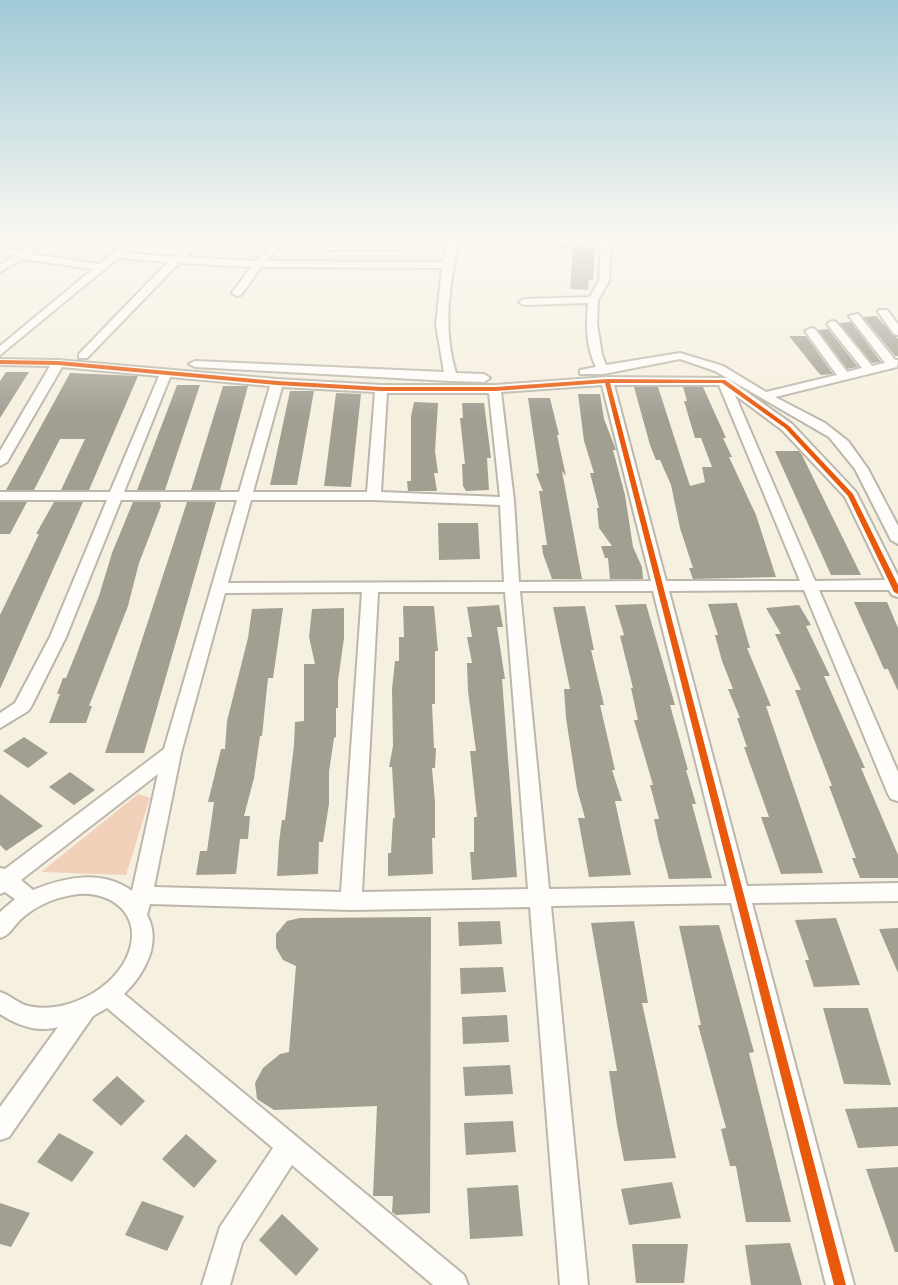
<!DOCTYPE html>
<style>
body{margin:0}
canvas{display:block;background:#f6f0e0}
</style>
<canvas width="898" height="1285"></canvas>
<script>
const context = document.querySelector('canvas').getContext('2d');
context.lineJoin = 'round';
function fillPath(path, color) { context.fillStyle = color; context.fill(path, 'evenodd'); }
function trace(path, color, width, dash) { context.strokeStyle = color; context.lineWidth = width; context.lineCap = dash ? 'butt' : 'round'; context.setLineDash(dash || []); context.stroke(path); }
fillPath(new Path2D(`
 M138 794 150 798 126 875 41 872Z`), '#f2d1ba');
fillPath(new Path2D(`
 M573 248 595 249 593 280H589L588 290 570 289Z
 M876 316 898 339V356H895L863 317Z
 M851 322 881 362 872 363 839 323Z
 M828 329 858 367 847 369 818 330Z
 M789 336H806L833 374 821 375 817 371Z
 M6 372H29L0 418V381Z
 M70 373 138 376 89 490H61L85 439H60L34 490H6Z
 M177 385H200L165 490H137Z
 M223 386H248L220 490H191Z
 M634 387H658L690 486 705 482 702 467H712L701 438H695L684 401H687L683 387H703L726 438H723L732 457H729L756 515 776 577 693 579 689 568H693L680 528 671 485 660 460H656L650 445Z
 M290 391H314L297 485H270Z
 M336 393 361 394 351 487 324 486Z
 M578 394H600L604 419 616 450H613L625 495 633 547 642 567 643 579H610L608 558H605L601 546H612L599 528 597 508H599L590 473H594L584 441Z
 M528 398H550L559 435H557L566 476 562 471 582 579H552L543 554 542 545H547L539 491H543L536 474 539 473Z
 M414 402 438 403 435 451 438 473H434L437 491H408L407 481H411V416Z
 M462 403H484L491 458H487L489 490 466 491 463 486 462 464H465L460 418H463Z
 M775 451H799L802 455 861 575H831Z
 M0 502H27L10 534H0Z
 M54 502H83L0 689V615L39 534H36Z
 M133 502H160L161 506 139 563 128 606 89 706H92L86 723H49L60 694H57L63 678H66L99 596 112 553Z
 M187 502H216L144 753H105Z
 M438 523H478L480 559 439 560Z
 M854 602H887L898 628V691L888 669H884Z
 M737 603 750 648H747L771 706H766L823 873 781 874 761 817H769L744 747H747L737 718H740L728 689H733L722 661 715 635H718L708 604Z
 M646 604 675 705H670L688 770H686L696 804H692L712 878 669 879 659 842 654 819H659L650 785H653L634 720H638L631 688H633L620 636 624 635 615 605Z
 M499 605 503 627H497L505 679H502L517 877 472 880 470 852H474V817H477L470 751H476L468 691 467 663H472L467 637H472L467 607Z
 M799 605 811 625 806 626 830 676H824L865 768H861L898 855V878H860L852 858H856L829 786H832L795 690H801L775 634H781L766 608Z
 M403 606H434L438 651H435V704H432L434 748H436L435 768H432L435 802V838H432L433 874 388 876V853H391L393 818H395L392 767H389L393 746 392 689 395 661H399V637H404Z
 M585 606 594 650H591L604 705H600L615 770H612L622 801H615L631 875 589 877 578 818H585L577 789 566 718 564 689H570L553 607Z
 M283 608 273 678H268L262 736H260L254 778 244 816H250L248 839H240L236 874 196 875 200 851H207L214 802H208L221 749H225L227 721 248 638 252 609Z
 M344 608V638L338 681V708H336V737L334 738 329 772V804L323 842H319L318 874 277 876 279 842 282 820H285L294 745 295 722 304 721V664H315L309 637 312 609Z
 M24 737 48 753 28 768 3 751Z
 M70 772 95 790 74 805 49 787Z
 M0 794 43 826 6 851 0 845Z
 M431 917 430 1213 396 1215 392 1212 393 1196H373L377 1106 274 1110 257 1099 255 1083 263 1068 280 1054 289 1052 296 966 283 960 276 948V934L287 921 300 918Z
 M836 918 860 985 814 987 805 960H809L795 920Z
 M500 921 502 944 459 946 458 922Z
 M634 921 648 1003H642L676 1158 624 1161 617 1125 609 1071H617L591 923Z
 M719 925 754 1052 749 1053 791 1222H746L736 1166H730L721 1129 726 1128 698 1025H701L679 926Z
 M898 928V973L879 929Z
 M503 967 506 992 461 994 460 968Z
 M823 1008H868L891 1085 844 1084Z
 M507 1015 509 1042 463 1044 462 1017Z
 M510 1065 513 1094 465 1096 463 1067Z
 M117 1076 145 1101 121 1126 92 1100Z
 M898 1107V1146L858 1148 845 1109Z
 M513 1121 516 1152 466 1155 464 1123Z
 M59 1133 94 1152 72 1182 37 1162Z
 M186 1134 217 1161 194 1188 162 1159Z
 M898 1167V1252H895L866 1169Z
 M672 1182 681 1218 629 1225 621 1189Z
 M518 1185 523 1236 470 1239 467 1188Z
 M142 1201 184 1216 167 1251 125 1235Z
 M0 1203 30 1213 11 1247 0 1244Z
 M282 1214 319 1249 296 1276 259 1240Z
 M790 1243 802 1285H751L745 1245Z
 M632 1244H688L684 1283H636Z`), '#a19f92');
const street = new Path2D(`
 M44 238H55L30 254 99 264 131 238H141L124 253 174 257 198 238H208L185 257 256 261 279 238H289L266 261 443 262 449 238H459C450 284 442 327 456 373L484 374 490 378 484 382 451 381 195 367 189 364 195 361 444 372 436 325 442 268 261 267 241 295 237 296 232 293 251 267 179 263 87 358H79V354L168 262 118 258 0 355V346L93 269 22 259 0 272V265L26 249 0 246V240L34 244Z
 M400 238H410L400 249 329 250 324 247 329 244 397 243Z
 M486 238 601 241V238H611L609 281 598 300 597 324 602 355 606 365 680 353 723 366 766 392 837 375 805 331 811 328 815 329 847 372 862 368 827 324 832 321 836 322 872 366 885 363 849 316 858 314 895 360H898L897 367 775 397 825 423 848 441 868 469 898 526V544L891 540 855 469 829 437 715 371 680 359 603 374H580V370L596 367C586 347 586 325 588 303L524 305 519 302 524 299 590 297 599 281 601 247 491 241Z
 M879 310H887L898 324V335L894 334 878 312Z
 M0 359 58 360 277 379 381 385H495L607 377 727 378 792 424 856 492 898 576V597L892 595 889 590H819L898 772V801L891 799 888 794 804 590 669 591 747 886 898 883V901L752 903 854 1285H826L731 903 551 906 588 1285H560L530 907 351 910 150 904 147 915C162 942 145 974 124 994L464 1275 468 1285H433L292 1165 242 1243 230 1285H202L220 1227 273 1148 107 1008 93 1016 9 1137 0 1140V1107L58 1027C37 1033 17 1025 0 1014V992C10 995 19 1004 28 1006 65 1015 116 989 129 952 143 913 108 888 72 895 53 898 34 907 20 920 13 927 10 935 0 938V912L15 899 5 892 0 894V868L5 869 164 749 237 500H121L66 637 31 707 28 711 0 728V713L15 703 50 637 107 500H0V492H110L159 376 62 367 7 462 0 466V451L50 366 0 365ZM170 377 270 386 239 492H124ZM602 385 651 581 519 582 514 501 501 392ZM614 385H719L800 581H666ZM282 387 375 392 367 492H253ZM387 393H489L500 497 381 492ZM735 395 782 430 845 497 885 580 815 581ZM251 500H374L500 505 504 582 228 583ZM520 591H653L727 886 549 889ZM362 592 341 892 154 887 181 753 225 593ZM378 592H505L528 889 362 892ZM158 774 132 891C102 869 65 877 33 890L21 880Z`);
trace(street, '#bcb7ab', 4);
fillPath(street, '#fefdfa');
fillPath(new Path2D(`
 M0 360 58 361 277 381 381 387H495L607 379 725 380 789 426 853 494 898 585V594L894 592 848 496 785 428 722 383H610L846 1285H834L605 383 495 391H381L277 385 58 365 0 364Z`), '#e8590c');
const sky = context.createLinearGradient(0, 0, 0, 418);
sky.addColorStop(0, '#a0cad7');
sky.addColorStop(0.57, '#fbf8f1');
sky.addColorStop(1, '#fbf8f100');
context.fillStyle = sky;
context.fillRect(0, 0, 898, 418);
</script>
